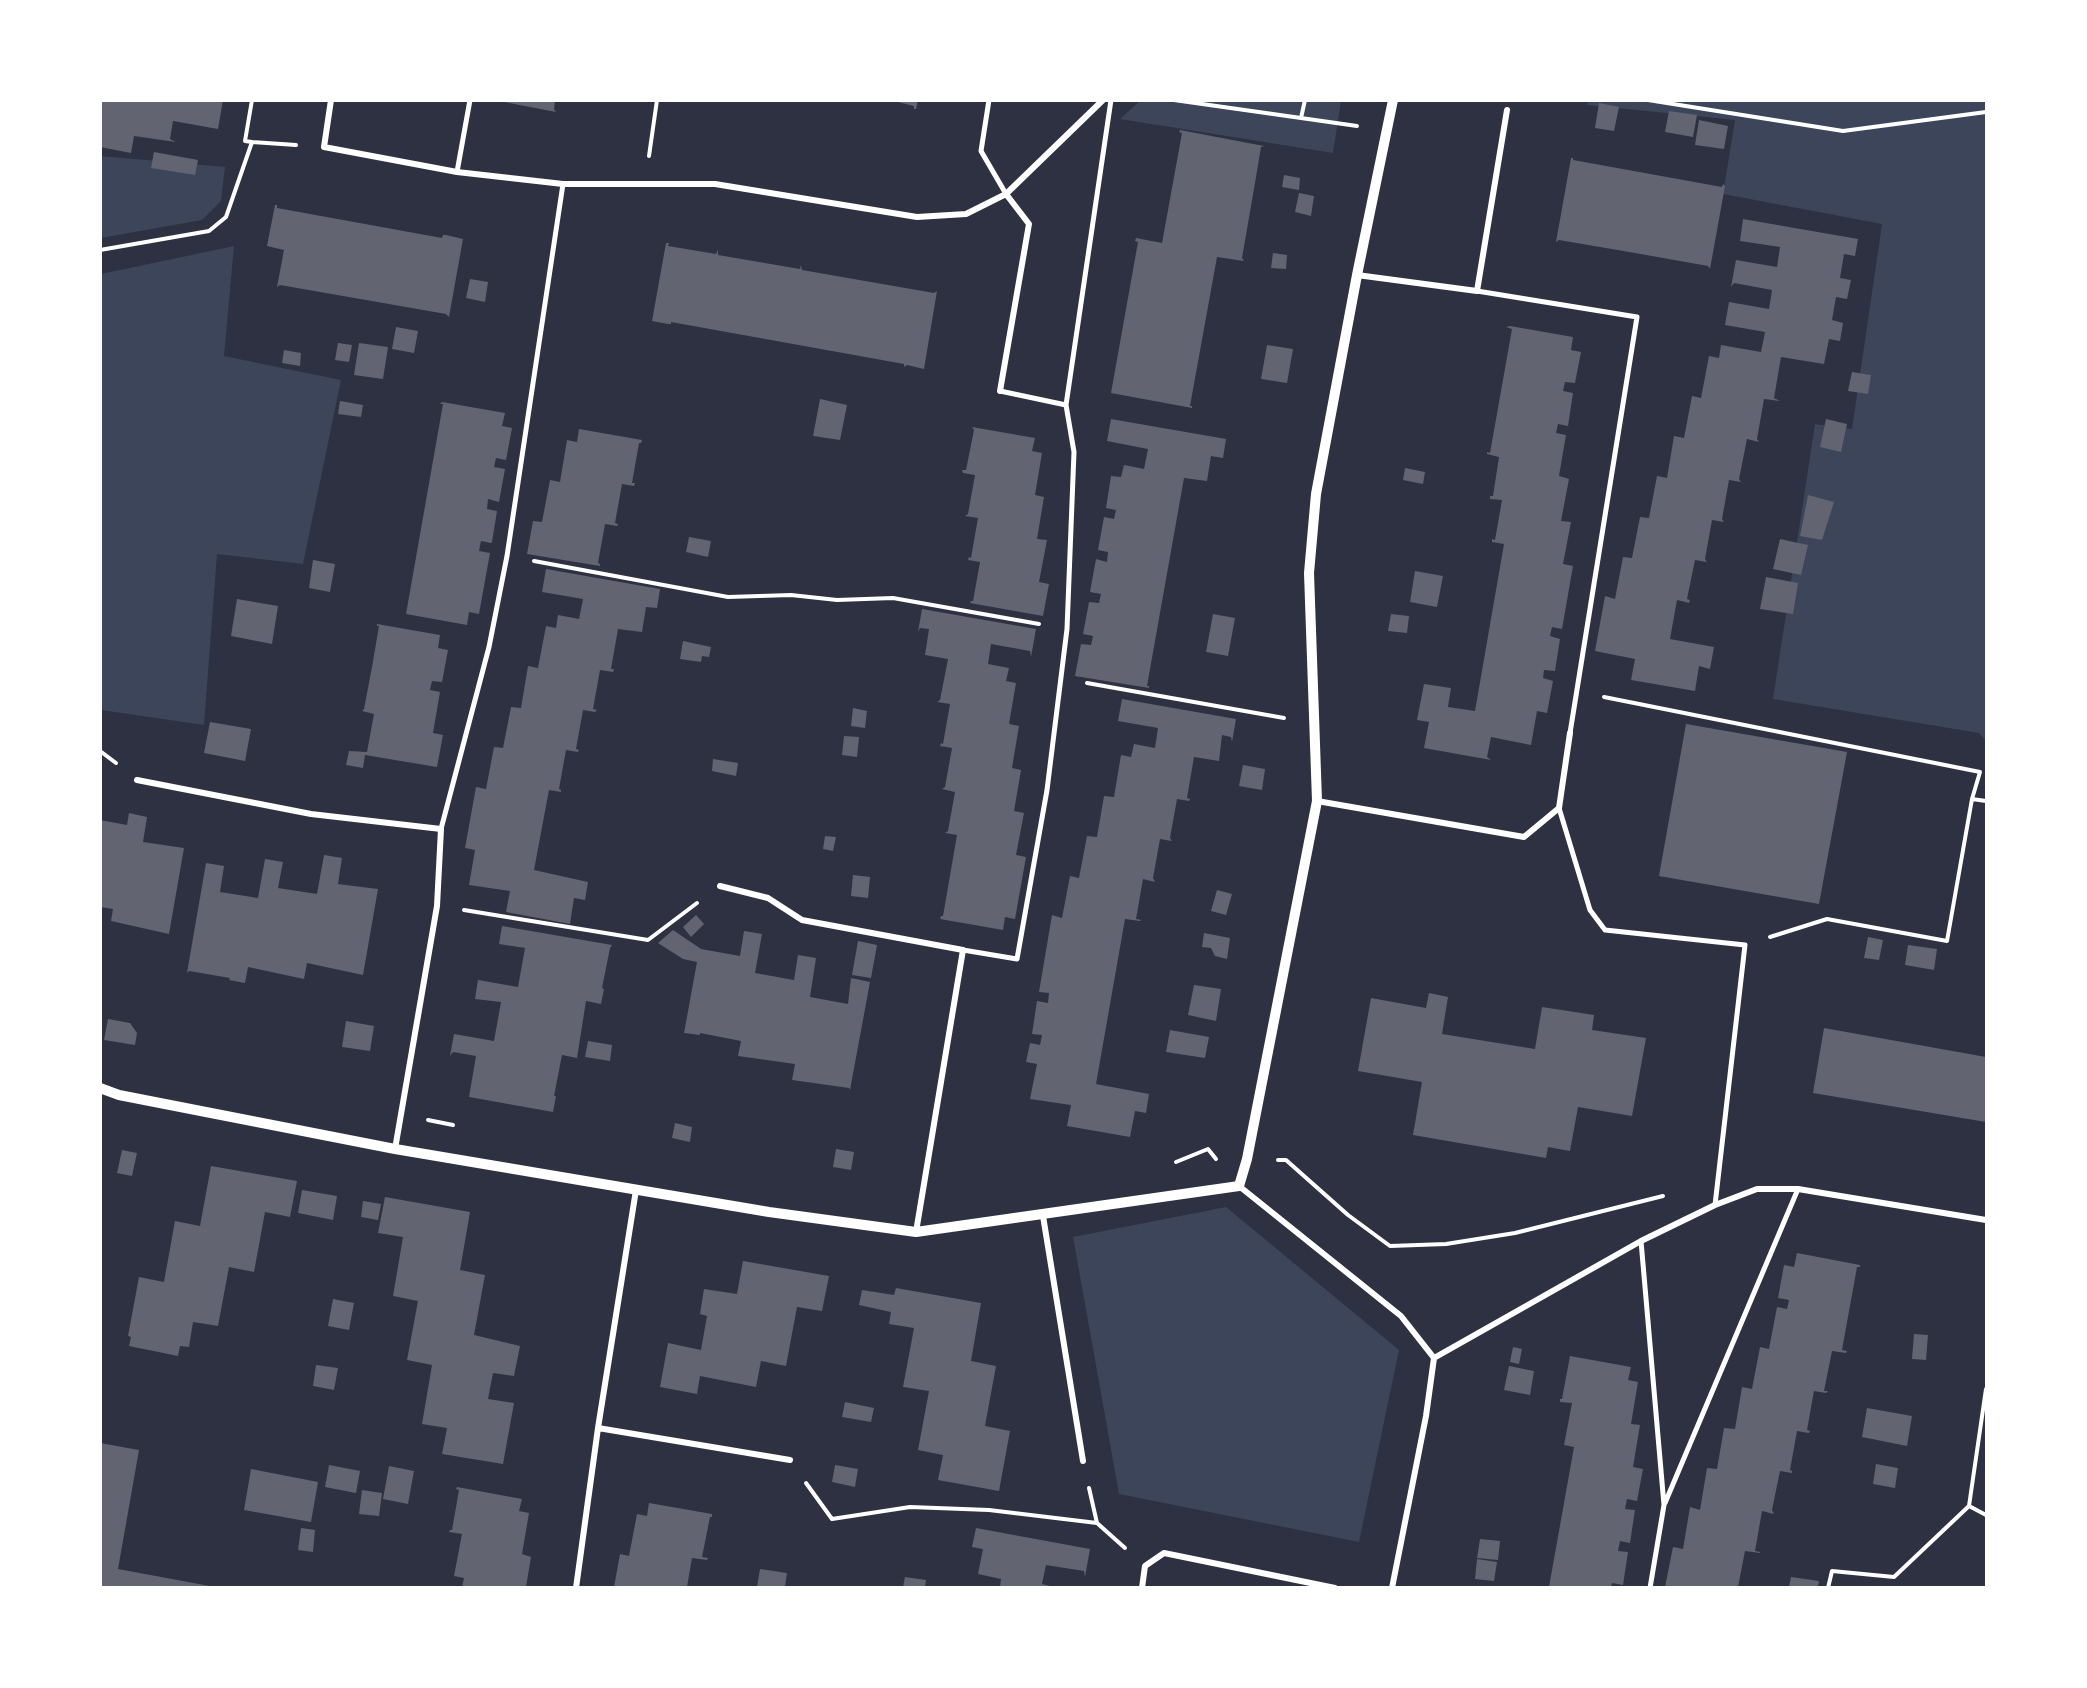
<!DOCTYPE html>
<style>
body{margin:0}
#map{position:relative;width:2087px;height:1688px;overflow:hidden;background:#2d3142;font-family:"Varela Round",sans-serif}
canvas{display:block}
.frame{position:absolute;inset:0;border:102px solid #fff;pointer-events:none}
</style>
<div id="map">
<canvas width="2087" height="1688"></canvas>
<div class="frame"></div>
</div>
<script>
const context = document.querySelector('canvas').getContext('2d');
context.lineJoin = 'round';
function fillPath(path, color) { context.fillStyle = color; context.fill(path, 'evenodd'); }
function trace(path, color, width, dash) { context.strokeStyle = color; context.lineWidth = width; context.lineCap = dash ? 'butt' : 'round'; context.setLineDash(dash || []); context.stroke(path); }
fillPath(new Path2D(`
 M1588 100 1986 101V741L1979 733 1773 699 1815 424 1852 429 1882 224 1723 194 1735 120 1587 105Z
 M1140 101H1341L1333 153 1120 119Z
 M101 156 225 167 221 201 202 220 101 238Z
 M234 246 224 356 341 380 303 564 217 554 204 725 101 710V274Z
 M1226 1207 1399 1350 1359 1542 1119 1494 1073 1237Z`), '#3c4559');
fillPath(new Path2D(`
 M102 100H223L218 129 173 121 170 139 176 142 134 136 131 153 100 147Z
 M494 100H555L554 109 556 112Z
 M889 100H918L916 109H914V106Z
 M1599 103 1619 107 1614 131 1595 128Z
 M1669 111 1697 115 1693 137 1665 132Z
 M1699 120 1728 126 1724 149 1695 145Z
 M1180 130 1264 146 1261 147 1255 183 1242 258 1244 261 1217 257 1190 406H1192V408L1111 393 1138 242 1135 241 1136 238 1162 243 1182 133 1179 132Z
 M154 152 198 160 195 175 151 168Z
 M1571 158H1573V160L1722 187 1723 184 1725 186 1710 269 1708 266 1635 253 1559 240 1556 242Z
 M1284 175 1300 178 1299 190 1282 187Z
 M1299 193 1314 196 1311 216 1295 212Z
 M275 205H277V208L442 238 443 235H446L463 239 449 317 446 314 280 285 277 287 284 250 267 246Z
 M1743 219 1858 239 1855 256 1844 254 1840 278 1851 280 1847 299 1836 297 1832 320 1843 323 1840 341 1829 339 1824 364 1781 357 1774 398 1780 401 1764 399 1757 439 1759 442 1747 439 1739 479 1741 482 1729 480 1722 519 1724 522 1712 520 1705 559 1707 562 1695 560 1687 599 1690 600 1689 603 1677 600 1670 639 1714 647 1710 669 1699 666 1695 691 1631 680 1635 659 1595 651 1605 596 1615 599 1623 557 1632 558 1640 517 1649 518 1657 476 1667 478 1674 436 1684 438 1692 396 1701 398 1709 356 1719 358 1721 345 1761 352 1765 332 1725 325 1729 302 1769 309 1772 290 1734 283 1731 287 1736 260 1777 267 1780 247 1740 241Z
 M666 243H669L668 246 716 254 718 250V255L800 269 801 265 802 270 934 293 937 291 924 369 907 365 904 367V364L671 322V324H668L652 321Z
 M1273 253 1287 255 1286 269 1271 268Z
 M470 279 488 282 485 302 466 298Z
 M1510 326 1573 337 1571 350 1581 352 1575 383 1565 382 1563 391 1573 393 1568 426 1558 424 1556 433 1566 435 1559 476 1569 479 1561 521 1571 522 1563 564 1573 566 1562 629 1552 627 1550 636 1560 639 1555 671 1544 670 1543 678 1553 681 1547 713 1537 711 1531 745 1491 737 1487 757 1491 760 1424 748 1429 722 1417 720 1424 684 1451 688 1448 707 1475 711 1504 544 1492 542V539L1495 540 1502 500 1490 499V496H1493L1499 457 1487 454V452L1490 453 1512 329 1506 327Z
 M396 327 418 331 414 353 392 349Z
 M338 343 352 345 349 362 335 360Z
 M359 343 388 347 383 379 354 375Z
 M1267 345 1293 349 1287 383 1261 379Z
 M284 350 301 353 300 366 282 363Z
 M1852 372 1871 375 1868 394 1848 391Z
 M820 399 847 405 840 440 813 436Z
 M340 401 363 405 361 417 338 414Z
 M442 402 505 413 502 426 512 428 506 460 496 458 494 467 505 469 499 502 488 499 487 509 497 511 492 542 491 543 481 541 479 551 490 553 479 614 469 612 467 625 406 614 443 404H440Z
 M1111 419 1226 439 1223 458 1211 456 1207 481 1184 478 1147 686H1149V688L1075 676 1081 644 1091 645 1093 636 1083 634 1089 602 1099 603 1101 594 1090 592 1096 559 1107 562 1108 552 1098 550 1104 517 1114 519 1116 510 1106 508 1111 476 1121 477 1124 465 1144 469 1148 449 1107 441Z
 M1826 419 1847 424 1841 452 1820 447Z
 M972 427 1035 438 1032 451 1042 453 1035 495 1044 497 1037 539 1047 540 1039 582 1049 584 1043 616 970 603 971 601H973L980 562 968 560 969 557 971 558 978 518 965 516 968 514 975 475 963 473 962 470H966L974 430Z
 M579 429 642 440 641 443H639L632 483H635L634 486 622 484 615 523 618 524 617 526 605 524 598 563 600 564V566L527 554 533 521 542 522 550 480 560 482 567 440 577 442Z
 M1405 468 1425 472 1423 484 1403 480Z
 M1808 495 1834 502 1822 540 1800 536Z
 M689 537 711 541 708 557 686 552Z
 M1780 539 1808 545 1801 575 1773 569Z
 M313 560 335 564 330 592 309 588Z
 M546 569 660 589 657 608 646 607 642 632 618 629 611 669H614L613 672 600 670 593 709 597 710 595 712 583 710 576 749 579 750 578 752 566 750 559 789 561 790V792L549 790 534 870 588 882 585 900 574 898 570 924 506 912 510 891 469 885 475 850 465 848 476 787 486 789 494 747 503 748 511 707 521 708 528 666 538 668 546 626 556 628 558 615 579 619 583 599 542 592Z
 M1415 571 1443 576 1437 607 1410 602Z
 M1766 577 1798 583 1793 614 1760 609Z
 M237 599 278 606 272 644 231 636Z
 M922 609 1036 629 1031 657 1030 651 991 644 988 664 1009 668 1006 681 1016 683 1009 724 1019 726 1012 768 1021 770 1014 811 1024 813 1016 855 1026 857 1015 919 1005 917 1003 930 940 919 941 916H943L957 835 945 833 948 831 955 792 942 789 945 787 952 748 940 746 941 743 943 744 950 704 937 702 940 700 948 659 925 655 929 629 920 628 918 632Z
 M1213 614 1235 618 1228 656 1206 652Z
 M1391 614 1409 616 1407 633 1388 631Z
 M377 624 440 635 438 648 448 650 442 682 432 681 430 690 440 692 433 733 443 735 437 767 365 755 363 768 346 765 349 751 367 752 374 714 362 711 364 709 372 667 379 626H377Z
 M683 641 711 647 709 657 702 656 701 662 680 659Z
 M1122 699 1236 719 1232 742 1231 737 1222 735 1219 761 1194 757 1187 798 1190 799 1189 801 1177 799 1170 838 1172 841 1160 839 1153 878 1155 882 1143 879 1136 919 1141 920 1140 921 1125 919 1096 1084 1149 1094 1146 1113 1135 1111 1130 1137 1067 1126 1071 1105 1030 1099 1037 1064 1026 1062 1030 1043 1040 1045 1042 1035 1032 1034 1037 1001 1048 1003 1049 993 1039 992 1052 915 1062 918 1070 876 1079 878 1087 836 1097 837 1104 796 1114 797 1121 755 1131 757 1134 744 1155 748 1158 728 1118 721Z
 M853 708 867 711 865 728 851 726Z
 M210 722 251 729 245 761 204 753Z
 M1686 724 1847 752 1819 904 1659 876Z
 M844 736 859 737 857 757 842 755Z
 M713 759 738 763 736 776 712 771Z
 M1243 765 1265 769 1262 790 1239 786Z
 M129 813 147 817 143 842 184 848 169 934 111 921 113 909 100 907V820L127 825Z
 M825 836 836 837 833 851 823 849Z
 M324 855 342 858 338 884 378 889 363 975 307 963 304 979 248 967 245 983 229 980 230 978 189 971 187 973 206 863 224 866 220 892 258 898 265 859 283 862 278 888 317 894Z
 M853 875 870 877 868 898 851 896Z
 M1217 890 1232 894 1226 915 1211 911Z
 M696 915 704 924 691 937 683 927Z
 M502 926 612 945 610 948 602 988 604 989 601 1004 586 1001 577 1058 562 1055 554 1096H556L553 1112 469 1097 476 1056 453 1052 450 1056 454 1034 494 1041 501 1002 475 999 478 980 518 987 525 948 499 944Z
 M673 930 701 949 740 956 744 931 762 934 755 973 794 980 798 955 816 958 810 997 848 1004 851 978 870 982 850 1090 849 1088 792 1080 795 1064 738 1056 741 1041 700 1033V1035L684 1033 697 962 683 959 658 943Z
 M1204 933 1230 938 1227 959 1215 956 1211 948 1202 947Z
 M1868 937 1883 940 1879 960 1864 958Z
 M858 941 877 945 871 978 852 975Z
 M1908 945 1937 949 1934 970 1905 965Z
 M1194 985 1221 989 1216 1021 1188 1015Z
 M1429 993 1448 997 1442 1034 1535 1049 1542 1007 1594 1015 1592 1030 1646 1038 1632 1116 1578 1107 1570 1151 1548 1147 1546 1158 1413 1135 1422 1082 1358 1071 1371 998 1426 1008Z
 M108 1019 130 1023 137 1033 135 1045 104 1040Z
 M346 1021 374 1026 370 1051 342 1047Z
 M1824 1028 1986 1057V1122L1813 1093Z
 M1170 1030 1209 1037 1205 1058 1166 1052Z
 M588 1041 612 1045 610 1061 585 1057Z
 M675 1123 692 1127 690 1142 672 1138Z
 M836 1149 854 1152 851 1170 833 1167Z
 M122 1150 137 1153 132 1176 117 1173Z
 M211 1166 297 1181 290 1217 265 1212 254 1272 229 1267 218 1326 193 1322 189 1347 180 1346 178 1356 129 1346 131 1337 128 1336 139 1277 164 1282 175 1221 200 1226Z
 M302 1190 337 1196 333 1220 298 1213Z
 M385 1197 470 1212 460 1270 485 1275 474 1335 520 1346 514 1376 493 1373 488 1399 514 1403 503 1464 442 1454 447 1428 422 1424 432 1365 407 1360 418 1301 393 1296 403 1237 378 1233Z
 M363 1201 381 1204 378 1220 361 1217Z
 M1797 1253 1860 1265V1267H1857L1842 1350 1847 1351 1846 1353 1832 1351 1824 1391H1828L1826 1393 1814 1391 1807 1430 1810 1431 1809 1433 1797 1431 1790 1470 1792 1471V1473L1780 1471 1772 1510 1774 1514 1762 1511 1755 1551 1760 1552V1553L1745 1551 1738 1587H1665L1673 1547 1683 1549 1690 1507 1700 1510 1707 1468 1717 1469 1724 1428 1735 1429 1742 1387 1752 1389 1760 1347 1769 1349 1777 1307 1787 1309 1789 1300 1778 1298 1784 1265 1794 1267Z
 M743 1261 829 1276 822 1311 797 1307 786 1366 761 1361 756 1387 700 1376 697 1394 660 1387 668 1343 701 1350 707 1316 700 1314 704 1289 737 1294Z
 M896 1288 981 1303 971 1361 996 1366 985 1426 1010 1431 999 1491 938 1480 943 1455 918 1450 929 1391 903 1387 914 1328 889 1324 891 1312 859 1305 862 1290 894 1295Z
 M333 1299 354 1303 349 1330 328 1326Z
 M1914 1334 1928 1335 1926 1360 1912 1359Z
 M1513 1347 1522 1349 1519 1364 1510 1362Z
 M1570 1356 1631 1367 1628 1380 1638 1382 1631 1424 1640 1425 1633 1467 1643 1469 1637 1501 1627 1499 1625 1509 1635 1510 1630 1543 1620 1541 1618 1551 1628 1552 1623 1585 1612 1583 1611 1587H1549L1574 1447 1564 1445 1572 1403 1560 1402V1399H1562Z
 M316 1365 338 1368 334 1390 313 1386Z
 M1509 1366 1534 1371 1530 1395 1504 1390Z
 M845 1402 874 1408 871 1422 842 1417Z
 M1867 1408 1912 1416 1907 1446 1862 1437Z
 M100 1443 139 1450 118 1569 215 1587H100Z
 M1876 1464 1898 1468 1895 1488 1873 1484Z
 M329 1465 360 1471 356 1493 325 1487Z
 M835 1465 858 1469 855 1487 832 1482Z
 M389 1466 414 1471 408 1504 383 1499Z
 M251 1469 318 1482 311 1522 244 1510Z
 M457 1487 522 1499 519 1511 529 1513 522 1554 531 1557 526 1587H462L464 1578 454 1576 462 1534 449 1532 450 1530H452L459 1490 456 1489Z
 M362 1490 382 1493 379 1516 359 1514Z
 M649 1503 712 1514V1517H710L702 1557 708 1558 707 1560 692 1558 687 1587H614L620 1554 629 1556 637 1514 647 1516Z
 M301 1528 315 1530 313 1552 298 1550Z
 M976 1528 1090 1549 1085 1577 1084 1571 1046 1565 1042 1584 1054 1587H1000L1001 1579 978 1574 983 1549 972 1547Z
 M1480 1539 1500 1541 1498 1560 1477 1558Z
 M1477 1559 1497 1562 1494 1581 1475 1579Z
 M760 1569 787 1573 785 1587H757Z
 M905 1577 926 1580 925 1587H903Z
 M1791 1577 1819 1581 1818 1587H1789Z`), '#626471');
trace(new Path2D(`
 M1174 100 1301 118 1305 100
 M1648 100 1843 131 1986 112
 M1301 118 1357 126
 M252 142 245 141 252 100
 M649 156 657 100
 M100 250 209 231 226 217 252 142 296 145
 M534 561 728 597 791 595 837 600 893 598 1039 624
 M1087 683 1284 718
 M1604 697 1980 772 1972 799 1986 801
 M100 751 116 763
 M464 910 648 940 697 903
 M1770 937 1827 919 1947 941 1972 799
 M428 1120 453 1125
 M1278 1160H1286L1348 1215 1390 1246 1446 1244 1515 1233 1663 1196
 M1176 1162 1208 1149 1216 1159
 M806 1483 832 1519 910 1507 989 1510 1097 1523
 M1089 1488 1097 1523 1125 1548
 M1969 1506 1986 1515
 M1828 1588 1832 1571 1894 1577 1969 1506 1986 1389`), '#fff', 4);
trace(new Path2D(`
 M989 100 981 151 1006 194
 M457 172 470 100
 M1477 291 1637 317 1570 733
 M1066 405 1111 100
 M1559 808 1590 910 1605 930 1745 945 1715 1205
 M441 829 489 647 507 556 563 184
 M963 950 1017 959 1047 790 1067 629 1074 452 1066 405 1000 391
 M1641 1241 1664 1505 1650 1588
 M1665 1503 1798 1189`), '#fff', 5);
trace(new Path2D(`
 M331 100 324 147 457 172 563 184H715L917 217 966 214 1006 194 1103 100
 M1357 275 1477 291 1507 110
 M1000 391 1029 224 1006 194
 M137 780 311 814 441 829 437 906 395 1149
 M1317 801 1524 837 1559 808 1570 733
 M720 886 768 898 802 920 963 950 916 1232
 M1239 1186 1401 1316 1434 1358 1426 1416 1392 1588
 M1043 1216 1083 1461
 M1434 1358 1641 1241 1715 1205 1757 1189H1798L1986 1220
 M598 1428 790 1460
 M576 1588 598 1428 636 1190
 M1142 1588 1145 1566 1164 1553 1335 1588`), '#fff', 6);
trace(new Path2D(`
 M100 1088 119 1095 395 1149 769 1212 916 1232 1239 1186 1247 1159 1317 801 1309 573 1316 494 1357 275 1393 100`), '#fff', 10);
</script>
